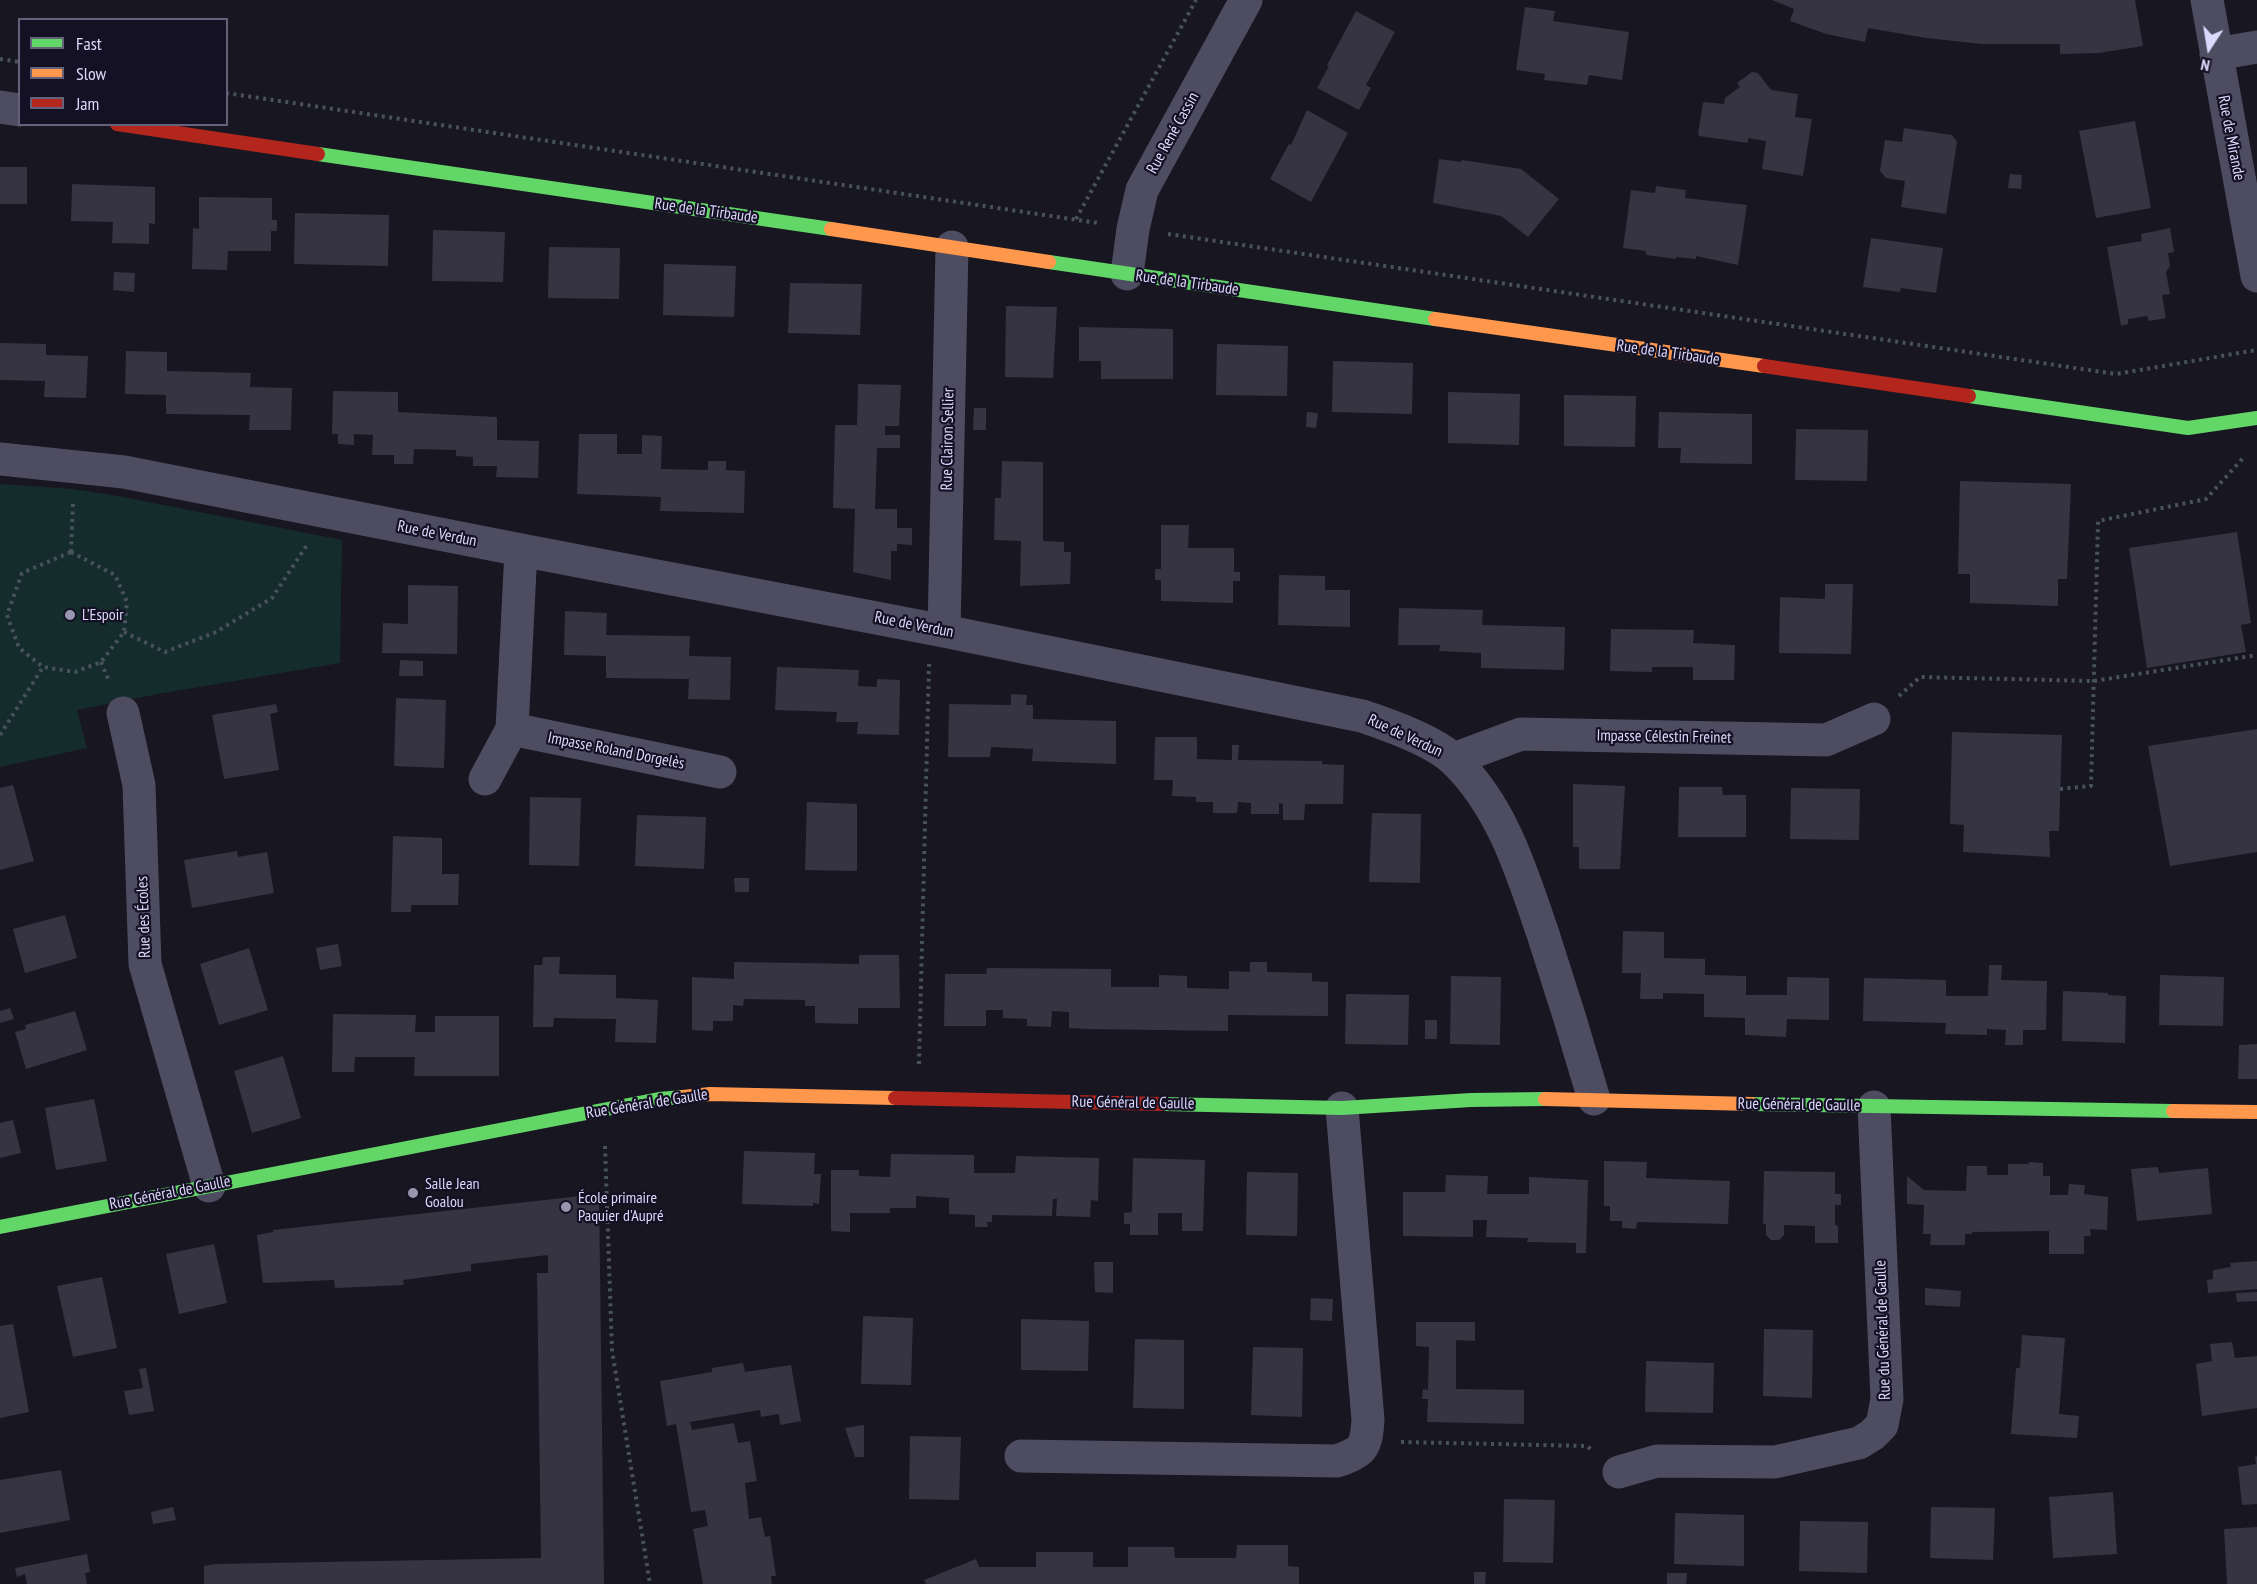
<!DOCTYPE html>
<meta charset="utf-8">
<style>
body{margin:0}
#map{position:relative;width:2257px;height:1584px;overflow:hidden;background:#181620;font-family:"PT Sans Narrow",sans-serif}
canvas{display:block}
.legend{position:absolute;left:18px;top:18px;width:210px;height:108px;box-sizing:border-box;background:#151125;border:2px solid #65617b;margin:0;padding:8px 10px;list-style:none;font-size:18px;color:#ddd9fc}
.legend li{display:flex;align-items:center;gap:12px;height:30px}
.legend b{width:30px;border:2px solid #65617b}
.north{position:absolute;left:2179px;top:18px;width:60px;height:60px;-webkit-text-stroke:4px #151125;paint-order:stroke;rotate:192deg;font-size:16px;font-weight:700;line-height:24px;text-align:center;color:#ddd9fc}
.north::after{content:'';display:block;margin:auto;width:21px;height:27px;background:#ddd9fc;clip-path:polygon(50% 0,100% 100%,50% 72%,0 100%)}
</style>
<div id="map">
<canvas width="2257" height="1584"></canvas>
<ul class="legend">
<li><b style="height:8px;background:#63d668"></b>Fast</li>
<li><b style="height:8px;background:#ff974d"></b>Slow</li>
<li><b style="height:8px;background:#b3261e"></b>Jam</li>
</ul>
<div class="north">N</div>
</div>
<script>
const context = document.querySelector('canvas').getContext('2d');
context.lineJoin = 'round';
function fillPath(path, color) { context.fillStyle = color; context.fill(path, 'evenodd'); }
function trace(path, color, width, dash) { context.strokeStyle = color; context.lineWidth = width; context.lineCap = dash ? 'butt' : 'round'; context.setLineDash(dash || []); context.stroke(path); }
function drawText(font, color, halo, rows, align = 'center') {
  context.font = font + ' "PT Sans Narrow",sans-serif'; context.lineWidth = 4.5; context.setLineDash([]); context.textBaseline = 'middle'; context.strokeStyle = halo; context.fillStyle = color; for (const [text, x, y, turn = 0] of rows) {
    context.save(); context.translate(x, y); context.rotate((+turn || 0) * Math.PI / 180); context.textAlign = isNaN(turn) ? turn : align; if (halo) context.strokeText(text, 0, 0); context.fillText(text, 0, 0); context.restore();
  }
}
fillPath(new Path2D(`
 M0 484 73 489 118 496 342 540 340 663 164 693 77 710 87 748 0 767Z`), '#152c2c');
fillPath(new Path2D(`
 M1772 0H2135L2143 46 2099 53 2060 54V44H1982L1926 38 1868 28 1865 42 1826 34 1790 21 1794 9Z
 M1525 7 1555 11 1553 21 1629 32 1622 80 1589 75 1587 85 1544 80 1545 74 1516 70Z
 M1356 11 1395 32 1366 85 1371 88 1359 110 1317 88 1329 66 1327 65Z
 M1752 72 1758 73 1771 90 1798 94 1795 117 1812 119 1803 176 1762 169 1766 141 1748 138V143L1699 136 1698 134 1703 103 1705 102 1724 104 1725 98 1740 87 1737 83Z
 M1307 110 1348 133 1311 202 1270 179 1289 144 1291 145Z
 M2135 121 2151 208 2096 218 2079 131Z
 M1904 128 1952 135 1957 142 1946 214 1901 207 1905 181 1886 178 1880 171 1885 140 1902 142Z
 M1439 159 1461 162 1462 160 1521 169 1559 199 1528 237 1501 216 1433 203Z
 M0 167H27V204H0Z
 M2010 174 2022 175 2021 189 2008 188Z
 M72 184 155 187V224L149 223V244L112 243 113 222 71 221Z
 M1656 186 1686 190 1685 198 1747 205 1738 265 1696 256V259L1676 257V259L1646 255V251L1623 248 1631 190 1655 193Z
 M199 197 272 198V220H277V231H271V251H228L227 270 192 269 193 228 199 229Z
 M295 213 389 215 388 266 294 264Z
 M2170 228 2174 252 2168 253 2170 266 2166 272 2170 294 2162 295 2166 318 2149 321 2147 316 2128 319V324L2121 326 2107 247 2142 241 2141 234Z
 M433 230 505 232 503 282 432 281Z
 M1871 238 1943 248 1936 293 1901 288 1900 292 1863 287Z
 M549 247 620 248 619 299 548 298Z
 M664 264 736 266 734 317 663 315Z
 M114 272 135 273 134 292 113 290Z
 M790 283 862 284 860 335 788 333Z
 M1006 306 1057 307 1053 378 1005 377Z
 M1079 327 1173 329V379H1101V361H1079Z
 M0 343 46 344V355L88 356 86 398 44 397 45 381 0 380Z
 M1217 344 1288 346 1287 396 1216 395Z
 M126 351 167 352V371L251 373 250 387 292 388 291 430H249L250 415 166 414V395L125 394Z
 M1333 361 1413 363 1412 414 1332 412Z
 M858 384 901 385 899 426H885V435H900V448H877L875 509H897V528H912V545L897 544V551H891V580L853 572 855 509 833 508 835 425H857Z
 M333 391 398 392V412L497 417V440L539 441 538 478 496 477 497 466H473V457L456 456V450L414 449 413 464H394V455H372L373 435 354 434V445L338 444V434H332Z
 M1448 392 1520 394 1519 445 1448 443Z
 M1564 395 1636 396 1635 447 1564 446Z
 M974 408H986V430H973Z
 M1307 412 1318 413 1316 428 1306 427Z
 M1659 412 1752 414V464L1680 463 1681 448H1658Z
 M1796 429 1868 430 1867 481 1795 480Z
 M579 434H617V454H642V435L662 436 661 469 708 470V461H726V470L745 471 744 513 660 511 661 497 577 494Z
 M1002 461 1043 462V541L1064 542V552H1071L1070 584 1020 586 1021 541 994 540 995 498H1001Z
 M1960 481 2071 484 2067 579H2058V606L1970 603V574H1958Z
 M1161 525H1189L1188 548H1234V572H1240V581H1233V603L1161 601V580H1155V569H1161Z
 M2237 532 2251 623 2241 625 2246 652 2147 668 2129 548Z
 M1279 575 1325 576V590H1350V627L1278 625Z
 M1825 584H1853L1851 654 1779 653 1780 597 1825 599Z
 M408 585 458 586 457 654 382 653 383 623 408 624Z
 M1399 608 1483 610 1482 625 1565 627 1564 670 1481 668V653L1439 651 1440 645H1398Z
 M565 611 607 613 606 635 690 636 689 656 731 657 730 700 688 699 689 679 606 678V656L564 655Z
 M1611 629 1694 630 1693 643 1735 645 1734 680H1693V667H1652V672L1610 671Z
 M400 660 423 661V676H399Z
 M777 667 859 670 858 686 877 687V679L900 680 899 735 857 734 858 722H836L837 712 775 710Z
 M1011 694 1027 695 1026 705H1033V719L1116 721V764L1032 761 1033 749 991 747 990 757H948L949 704 1011 705Z
 M396 698 446 700 444 768 394 766Z
 M276 704 278 712 270 714 279 770 224 779 212 715Z
 M2257 729V852L2170 866 2148 746Z
 M1952 732 2062 735 2059 831H2049L2050 857 1963 852 1964 825 1950 824Z
 M1155 737H1197V759L1232 760V745H1239L1238 760 1322 761V764L1344 765 1343 804H1305L1304 820H1283V804L1279 803V814H1251V803L1238 802 1237 813H1213V802H1196V797L1172 796 1173 780H1154Z
 M1573 784 1625 786 1620 869H1579V847H1573Z
 M13 785 34 861 0 870V788Z
 M1679 787H1722L1723 795H1746V837H1678Z
 M1791 788 1860 789 1859 840 1790 839Z
 M530 797 581 798 579 866 529 865Z
 M807 802 857 804V871L805 870Z
 M1372 813 1421 814 1420 883 1369 882Z
 M637 815 706 817 704 869 635 866Z
 M393 836 442 838V874H459L458 905H411V912H391Z
 M237 851 238 857 267 852 274 893 192 908 184 860Z
 M734 878H749V892H735Z
 M65 915 77 958 25 973 13 929Z
 M1623 931 1664 932V958L1705 959V975L1746 976V995H1787V977L1829 978V1020L1787 1019 1786 1037 1745 1035V1018L1704 1017V994L1663 993V999H1640L1641 973H1622Z
 M338 944 342 966 320 970 316 948Z
 M249 948 268 1010 219 1025 200 964Z
 M859 955H899L900 1008H858V1024L815 1023V1006H805V1000L744 999 743 1006 733 1005V1021H713V1031L692 1030V977L734 979V962L859 964Z
 M543 957H560L559 974 616 975V998L658 1000 656 1043 615 1042 616 1019 554 1018 553 1027H533L534 965H542Z
 M1250 962H1267V972L1312 973V981L1328 982V1016L1228 1015V1031L1089 1029 1069 1028V1012L1052 1011 1051 1027 1027 1026V1019L1003 1018V1010H986V1026H944L945 974H986L987 968 1111 969V987H1159V975L1187 976V988L1229 989V971L1250 972Z
 M1989 965H2002L2001 980 2047 981 2046 1030H2023V1045H2005L2006 1030 1987 1029V1035L1945 1034 1946 1023 1863 1021 1864 978 1946 980V996H1988Z
 M2160 975 2224 977 2223 1026 2159 1025Z
 M1451 976 1501 977 1500 1045 1450 1044Z
 M2063 991 2108 993V995L2126 996 2125 1043 2062 1041Z
 M1346 994 1409 995 1408 1045 1345 1044Z
 M10 1008 14 1019 0 1023V1011Z
 M75 1011 87 1050 26 1069 15 1032 26 1029 25 1025Z
 M333 1014 416 1015 415 1032H435V1016H499V1076H414L415 1057H355L354 1072H332Z
 M1425 1020H1437V1039H1425Z
 M2257 1044V1079H2238L2239 1045Z
 M283 1056 301 1118 252 1133 234 1071Z
 M94 1099 107 1161 56 1170 45 1108Z
 M13 1120 21 1153 0 1158V1123Z
 M744 1151 815 1153 814 1174H821L819 1204 813 1203V1206L742 1204Z
 M891 1154 974 1155V1173H1015L1016 1156 1099 1158 1098 1201 1091 1200 1090 1217 1056 1216 1057 1199H1053L1052 1216 992 1215V1222H987L988 1227H975V1215L949 1214V1198L916 1196V1208H890V1213H850V1232L831 1231V1170H859V1176L890 1177Z
 M1133 1158 1205 1160 1203 1231H1182V1213H1158V1235H1130V1224H1124V1213L1132 1212Z
 M1604 1161 1647 1162 1646 1178 1730 1181 1728 1224 1637 1222 1636 1229 1622 1228V1221H1610V1206H1604Z
 M2029 1162 2043 1163V1176H2050V1195H2068L2069 1184 2085 1185 2084 1194 2108 1197 2107 1230 2090 1229 2091 1236H2084V1254H2049V1231L1972 1232V1234H1965V1245H1930L1931 1234H1923L1924 1205 1907 1204V1176L1924 1190 1966 1191 1967 1166H1987V1175H2008V1164H2029Z
 M2158 1167 2159 1173 2208 1168 2212 1214 2137 1221 2131 1169Z
 M1764 1171 1835 1172V1194H1841V1205H1835V1225L1838 1226V1243H1815V1226L1784 1225V1235L1779 1240H1771L1766 1235V1224H1763Z
 M1247 1172 1298 1173 1297 1236 1246 1235Z
 M1446 1175 1488 1176 1487 1194H1529V1177L1588 1180 1586 1253H1576V1243L1527 1242 1528 1238 1486 1237 1487 1220H1473V1237L1403 1236V1192H1445Z
 M599 1194 604 1584H204V1566L215 1564 541 1558 537 1273H548V1255L471 1264V1271L403 1280 404 1285 335 1288 334 1280 263 1283 257 1235 273 1232V1230Z
 M214 1244 227 1303 179 1314 166 1254Z
 M2257 1261V1289L2208 1293 2207 1280 2213 1279V1270L2231 1267 2230 1263Z
 M1094 1262H1113V1293L1095 1292Z
 M102 1277 117 1348 73 1357 57 1286Z
 M1925 1288 1961 1291 1960 1307 1925 1305Z
 M2257 1292V1301L2237 1302 2236 1293Z
 M1311 1298 1333 1299 1332 1321 1310 1320Z
 M863 1316 913 1318 911 1385 861 1384Z
 M1021 1319 1089 1321 1088 1371 1021 1370Z
 M1416 1322H1475V1341L1456 1340V1389L1524 1390V1424L1427 1422 1428 1399H1422L1423 1389 1428 1390 1429 1347 1416 1346Z
 M13 1324 29 1412 0 1418V1326Z
 M1764 1329 1813 1330 1812 1398 1763 1396Z
 M2022 1335 2065 1338 2059 1414 2079 1416 2077 1438 2011 1434 2016 1368H2020Z
 M1135 1339 1184 1340V1409L1133 1408Z
 M2232 1342 2235 1358 2257 1356V1408L2202 1416 2196 1364 2212 1361 2210 1344Z
 M1253 1347 1303 1348 1302 1417 1251 1415Z
 M1646 1361 1714 1363 1713 1413 1645 1412Z
 M743 1363 745 1372 791 1365 801 1421 780 1425 779 1414 761 1417 760 1410 690 1422 692 1430 734 1423 738 1443 750 1441 757 1481 745 1483 749 1519 761 1517 765 1537 770 1536 776 1576H771L772 1584H703L693 1529 708 1526 705 1510 691 1512 676 1424 667 1426 660 1381 712 1372V1368Z
 M146 1368 154 1411 129 1415 124 1391 143 1388 139 1369Z
 M864 1425V1457H855L845 1428Z
 M910 1436 961 1437 959 1500 909 1499Z
 M2257 1456V1504L2242 1505 2238 1467 2256 1464 2255 1457Z
 M61 1470 70 1520 0 1533V1480Z
 M2113 1492 2117 1554 2053 1558 2049 1497Z
 M1504 1499 1555 1500 1553 1563 1503 1562Z
 M173 1507 176 1520 153 1524 151 1512Z
 M1931 1507 1995 1508 1993 1560 1930 1558Z
 M1675 1513 1744 1515V1566L1674 1564Z
 M1800 1521 1868 1522 1867 1573 1799 1571Z
 M2257 1527V1584H2227L2224 1529Z
 M1237 1545H1288V1566L1299 1567V1584H926L924 1580 976 1559 979 1567H1036V1552H1093V1567H1128V1547H1174L1175 1558H1236Z
 M87 1554 90 1572 85 1573 87 1584H27L25 1574 17 1577 15 1568Z
 M1474 1572H1486L1485 1584H1474Z
 M1667 1573H1687L1686 1584H1667Z`), '#363442');
trace(new Path2D(`
 M0 59 20 62
 M226 93 1098 223
 M1076 219 1196 0
 M1168 234 2116 374 2257 350
 M71 552 115 575 127 602 124 632 101 662 75 672 43 667 19 648 7 615 22 573Z
 M71 552 73 502
 M124 632 165 652 216 632 272 598 307 545
 M101 662 109 681
 M1899 696 1920 677 2094 681 2257 655
 M0 735 43 667
 M2060 789 2091 786 2098 521 2206 499 2244 457
 M919 1064 929 664
 M605 1146 612 1350 650 1584
 M1401 1442 1587 1446 1593 1451`), '#48525e', 4, [3, 4.5]);
trace(new Path2D(`
 M2207 0 2257 276
 M2216 54 2257 47
 M0 107 20 110
 M1127 274 1133 229 1142 190 1246 0
 M0 459 124 472 521 550 944 631 1362 716C1389 725 1435 741 1455 761 1503 808 1522 873 1543 934 1561 989 1578 1044 1594 1099
 M944 631 952 247
 M123 713 139 785 145 964 209 1186
 M512 729 521 550
 M1454 759 1521 734 1826 740 1874 719
 M485 779 512 729 720 772
 M1021 1456 1337 1461C1364 1451 1366 1448 1368 1420L1342 1108
 M1619 1472 1657 1461 1775 1462 1859 1443 1872 1435 1882 1425 1887 1399 1874 1107`), '#4e4c61', 33);
trace(new Path2D(`
 M318 154 831 229
 M1049 262 1435 319
 M1969 396 2188 428 2257 418
 M1163 1104 1342 1108 1471 1100 1545 1099
 M1752 1104 2173 1111
 M0 1227 659 1099 683 1097`), '#63d668', 14);
trace(new Path2D(`
 M831 229 1049 262
 M1435 319 1764 366
 M683 1097 710 1094 895 1098
 M1545 1099 1752 1104
 M2173 1111 2257 1112`), '#ff974d', 14);
trace(new Path2D(`
 M117 124 318 154
 M1764 366 1969 396
 M895 1098 1163 1104`), '#b3261e', 14);
for (const [x, y, r, color] of [
 [70,615,6,"#9895af"],
 [413,1193,6,"#9895af"],
 [566,1207,6,"#9895af"]
]) { const dot = new Path2D(); dot.arc(x, y, r, 0, 2 * Math.PI); context.fillStyle = color; context.fill(dot); trace(dot, '#151125', 2); }
drawText('16px', '#ddd9fc', '#151125', [
 ["Rue René Cassin",1173,133,-61],
 ["Rue de Mirande",2231,138,79],
 ["Rue de la Tirbaude",706,211,8],
 ["Rue de la Tirbaude",1187,283,8],
 ["Rue de la Tirbaude",1668,353,8],
 ["Rue Clairon Sellier",948,439,-89],
 ["Rue de Verdun",437,534,11],
 ["Rue de Verdun",914,625,11],
 ["Rue de Verdun",1405,736,25],
 ["Impasse Célestin Freinet",1664,737,1],
 ["Impasse Roland Dorgelès",616,751,11],
 ["Rue des Écoles",144,917,-92],
 ["Rue Général de Gaulle",1133,1103,1],
 ["Rue Général de Gaulle",647,1104,-9],
 ["Rue Général de Gaulle",1799,1105,1],
 ["Rue Général de Gaulle",170,1193,-11],
 ["Rue du Général de Gaulle",1883,1330,-92]
]);
drawText('16px', '#ddd9fc', '#151125', [
 ["L’Espoir",82,615],
 ["Salle Jean",425,1184],
 ["Goalou",425,1202],
 ["École primaire",578,1198],
 ["Paquier d'Aupré",578,1216]
], 'left');
</script>
